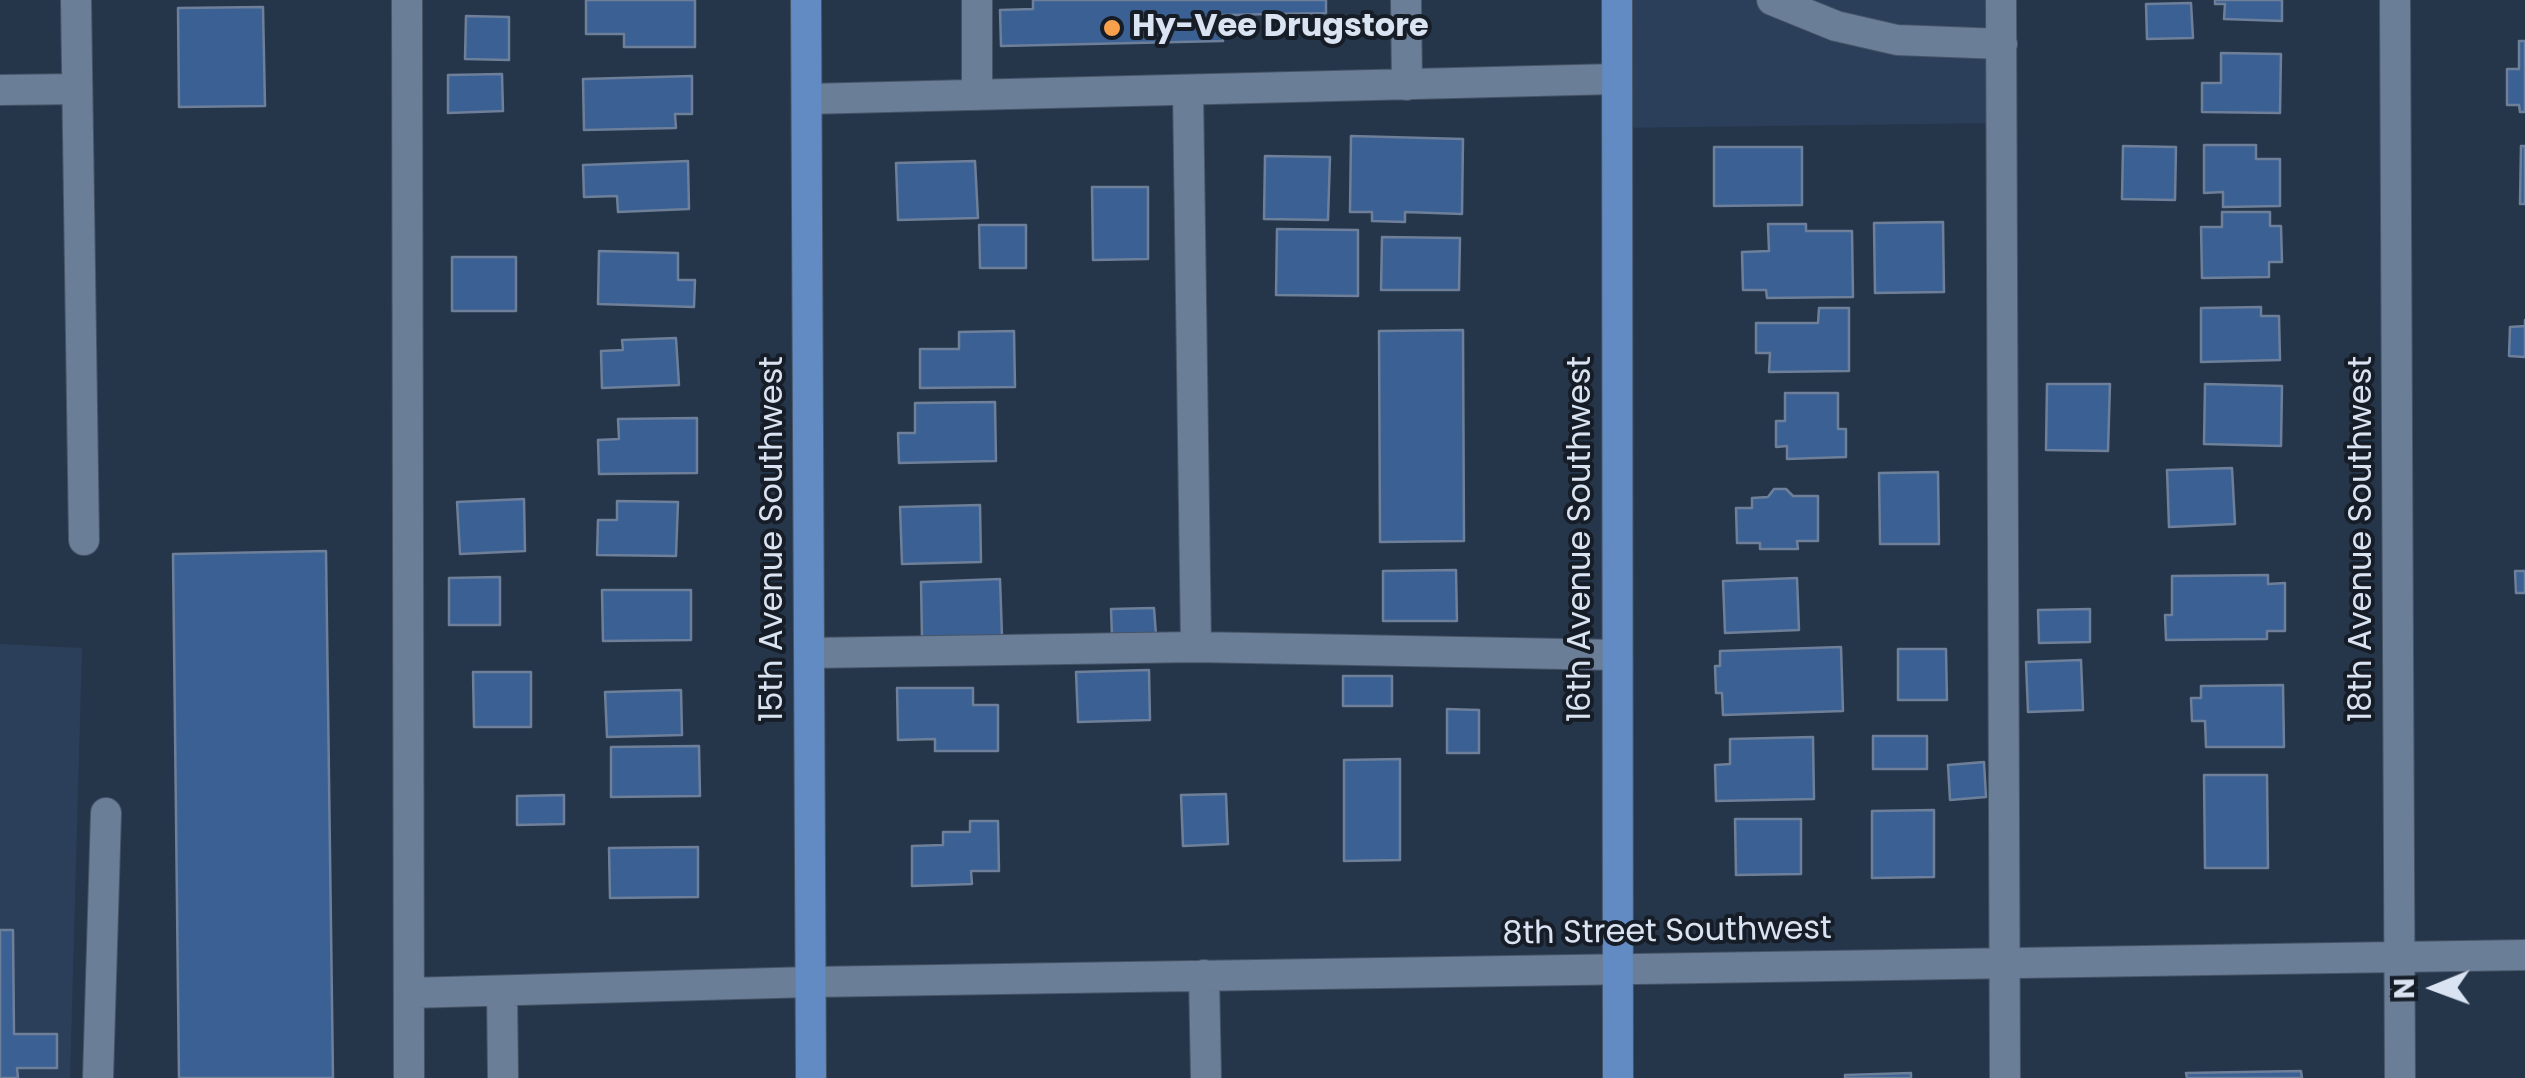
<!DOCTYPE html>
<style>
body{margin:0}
#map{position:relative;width:2525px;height:1078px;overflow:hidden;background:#25364b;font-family:Poppins,sans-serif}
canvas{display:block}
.north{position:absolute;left:2385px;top:938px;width:100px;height:100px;-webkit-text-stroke:8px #161d27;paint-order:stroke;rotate:269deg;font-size:28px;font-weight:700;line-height:40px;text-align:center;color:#d9e3f1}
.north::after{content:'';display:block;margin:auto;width:35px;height:45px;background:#d9e3f1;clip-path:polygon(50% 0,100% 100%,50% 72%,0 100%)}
</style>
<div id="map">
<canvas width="2525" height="1078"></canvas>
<div class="north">N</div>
</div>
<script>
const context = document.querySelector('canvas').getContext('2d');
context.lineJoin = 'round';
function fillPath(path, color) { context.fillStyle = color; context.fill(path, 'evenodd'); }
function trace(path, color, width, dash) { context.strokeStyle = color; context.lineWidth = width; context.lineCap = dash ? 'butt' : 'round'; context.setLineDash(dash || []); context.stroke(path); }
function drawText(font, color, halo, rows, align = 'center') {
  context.font = font + ' Poppins,sans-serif'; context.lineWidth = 8; context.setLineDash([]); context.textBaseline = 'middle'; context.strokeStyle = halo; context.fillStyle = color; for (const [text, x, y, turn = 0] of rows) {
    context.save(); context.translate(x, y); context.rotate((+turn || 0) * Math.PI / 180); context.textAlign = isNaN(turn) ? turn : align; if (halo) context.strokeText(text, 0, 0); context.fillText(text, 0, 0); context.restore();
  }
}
fillPath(new Path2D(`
 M1617 0H2001L1994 123 1616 128Z
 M0 644 82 648 70 1078H0Z`), '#2c3f5a');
const building = new Path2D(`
 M586 0H695V47H624V34H586Z
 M1033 0H1326V13L1223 15V41L1001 46 1000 10 1033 9Z
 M2215 0H2282V21L2224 19 2225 4H2215Z
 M2191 3 2193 38 2147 39 2146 4Z
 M263 7 265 106 179 107 178 8Z
 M466 16 509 17V60L465 59Z
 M2519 41H2525V112H2520L2519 105H2507V69H2519Z
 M2221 53 2281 54 2280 113 2202 112V83H2221Z
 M502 74 503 111 448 113V75Z
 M692 76V114H675L676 128 584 130 583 79Z
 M1351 136 1463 139 1462 214 1405 212V222L1372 221V212H1350Z
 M2204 145H2256V159H2280V206L2223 207V192L2204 193Z
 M2123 146 2176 147 2175 200 2122 199Z
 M2521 146H2525V204H2520Z
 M1714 147H1802V205L1714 206Z
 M1265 156 1330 157 1328 220 1264 219Z
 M688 161 689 209 618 212 617 196 584 197 583 165Z
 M975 161 978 218 898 220 896 163Z
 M1092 187H1148V259L1093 260Z
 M2222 212H2270V226H2281L2282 262H2269V277L2202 278 2201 227H2222Z
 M1943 222 1944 292 1875 293 1874 223Z
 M1768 224H1806V231H1852L1853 297 1767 298 1766 290H1743L1742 252 1769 251Z
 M979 225H1026V268H980Z
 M1277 229 1358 230V296L1276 295Z
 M1382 237 1460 238 1459 290H1381Z
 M599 251 678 253V280H695L694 307 598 304Z
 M452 257H516V311H452Z
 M2261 307V316H2279L2280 360 2201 362V308Z
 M1819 308H1849V371L1769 372 1770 353H1756V323H1818Z
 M2525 320V357L2509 356 2510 327 2525 326Z
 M1463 330 1464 541 1380 542 1379 331Z
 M1014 331 1015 387 920 388V349H959V332Z
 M676 338 679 385 602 388 601 351 623 350 622 340Z
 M2047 384H2110L2108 451 2046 450Z
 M2205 384 2282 386 2281 446 2204 444Z
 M1785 393H1838V429H1846V457L1787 459V446L1776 447V421H1785Z
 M995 402 996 461 899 463 898 433H915V403Z
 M697 418V473L599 474 598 440 619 439 618 419Z
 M2232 468 2235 524 2169 527 2167 470Z
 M1938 472 1939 544H1880L1879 473Z
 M1774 489H1786L1793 496H1818V541H1797L1798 549H1760V543H1737L1736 508H1752V498L1768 497Z
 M524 499 525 551 460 554 457 502Z
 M617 501 678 502 676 556 597 555 598 520H617Z
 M980 505 981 562 902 564 900 507Z
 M326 551 333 1078H179L173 554Z
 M1456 570 1457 621H1383V571Z
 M2515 571H2525V593H2516Z
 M2268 575V584L2285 583V631H2267V639L2166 640 2165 615H2172V576Z
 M500 577V625H449V578Z
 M1797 578 1799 630 1725 633 1723 581Z
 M1000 579 1002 636 922 639 921 582Z
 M602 590H691V640L603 641Z
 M1154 608 1156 635 1112 637 1111 609Z
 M2090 609V642L2039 643 2038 610Z
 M1841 647 1843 711 1723 715 1722 693H1716L1715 666H1720V651Z
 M1898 649H1946L1947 700H1898Z
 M2081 660 2083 710 2028 712 2026 662Z
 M1149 670 1150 720 1078 722 1076 672Z
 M473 672H531V727H474Z
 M1343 676H1392V706H1343Z
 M2283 685 2284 747H2206L2205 721H2192L2191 698H2201V686Z
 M897 688H973V705H998V751H935V739L898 740Z
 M681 690 682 735 607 737 605 692Z
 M1447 709 1479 710V753H1447Z
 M1873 736H1927V769H1873Z
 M1813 737 1814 799 1716 801 1715 765 1730 764V739Z
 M699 746 700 796 611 797V747Z
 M1400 759V860L1344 861V760Z
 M1984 762 1986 797 1950 800 1948 765Z
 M2204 775H2267L2268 868H2205Z
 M1226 794 1228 844 1183 846 1181 795Z
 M564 795V824L517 825V796Z
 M1934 810V877L1872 878V811Z
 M1735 819H1801V874L1736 875Z
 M970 821H998L999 871H971L972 884 912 886V846L943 845V832H970Z
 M698 847V897L610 898 609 848Z
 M0 930H13L14 1034H57V1068H17L18 1078H0Z
 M2301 1071 2302 1078H2187L2186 1073Z
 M1911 1073V1078H1845V1075Z`);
fillPath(building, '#3b6194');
trace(building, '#6d7f99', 2.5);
const minor = new Path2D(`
 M76 0 84 540
 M407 0 409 1078
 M1406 0 1407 85
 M1772 0 1836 26 1897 40 2002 44
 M2001 0 2005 1078
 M2395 0 2400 1078
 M0 90 77 89
 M1188 90 1196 647
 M977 95V0
 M807 99 1616 79
 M810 653 1196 647 1617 655
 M1204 975 1206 1078
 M502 991 503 1078
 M409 993 811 982 2525 955
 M98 1078 106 813`);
const major = new Path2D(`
 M806 0 811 1078
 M1617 0 1618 1078`);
trace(minor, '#475467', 32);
trace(major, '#475467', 32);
trace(minor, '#6b7e97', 30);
trace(major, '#618bc2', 30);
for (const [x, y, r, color] of [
 [1112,28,10,"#f9a04d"]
]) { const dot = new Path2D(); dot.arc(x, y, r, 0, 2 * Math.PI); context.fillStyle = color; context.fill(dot); trace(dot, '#161d27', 4); }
drawText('bold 32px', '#d9e3f1', '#161d27', [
 ["Hy-Vee Drugstore",1132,28]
], 'left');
drawText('32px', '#d9e3f1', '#161d27', [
 ["15th Avenue Southwest",774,539,-90],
 ["16th Avenue Southwest",1582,539,-90],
 ["18th Avenue Southwest",2363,539,-90],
 ["8th Street Southwest",1667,933,-1]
]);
</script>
